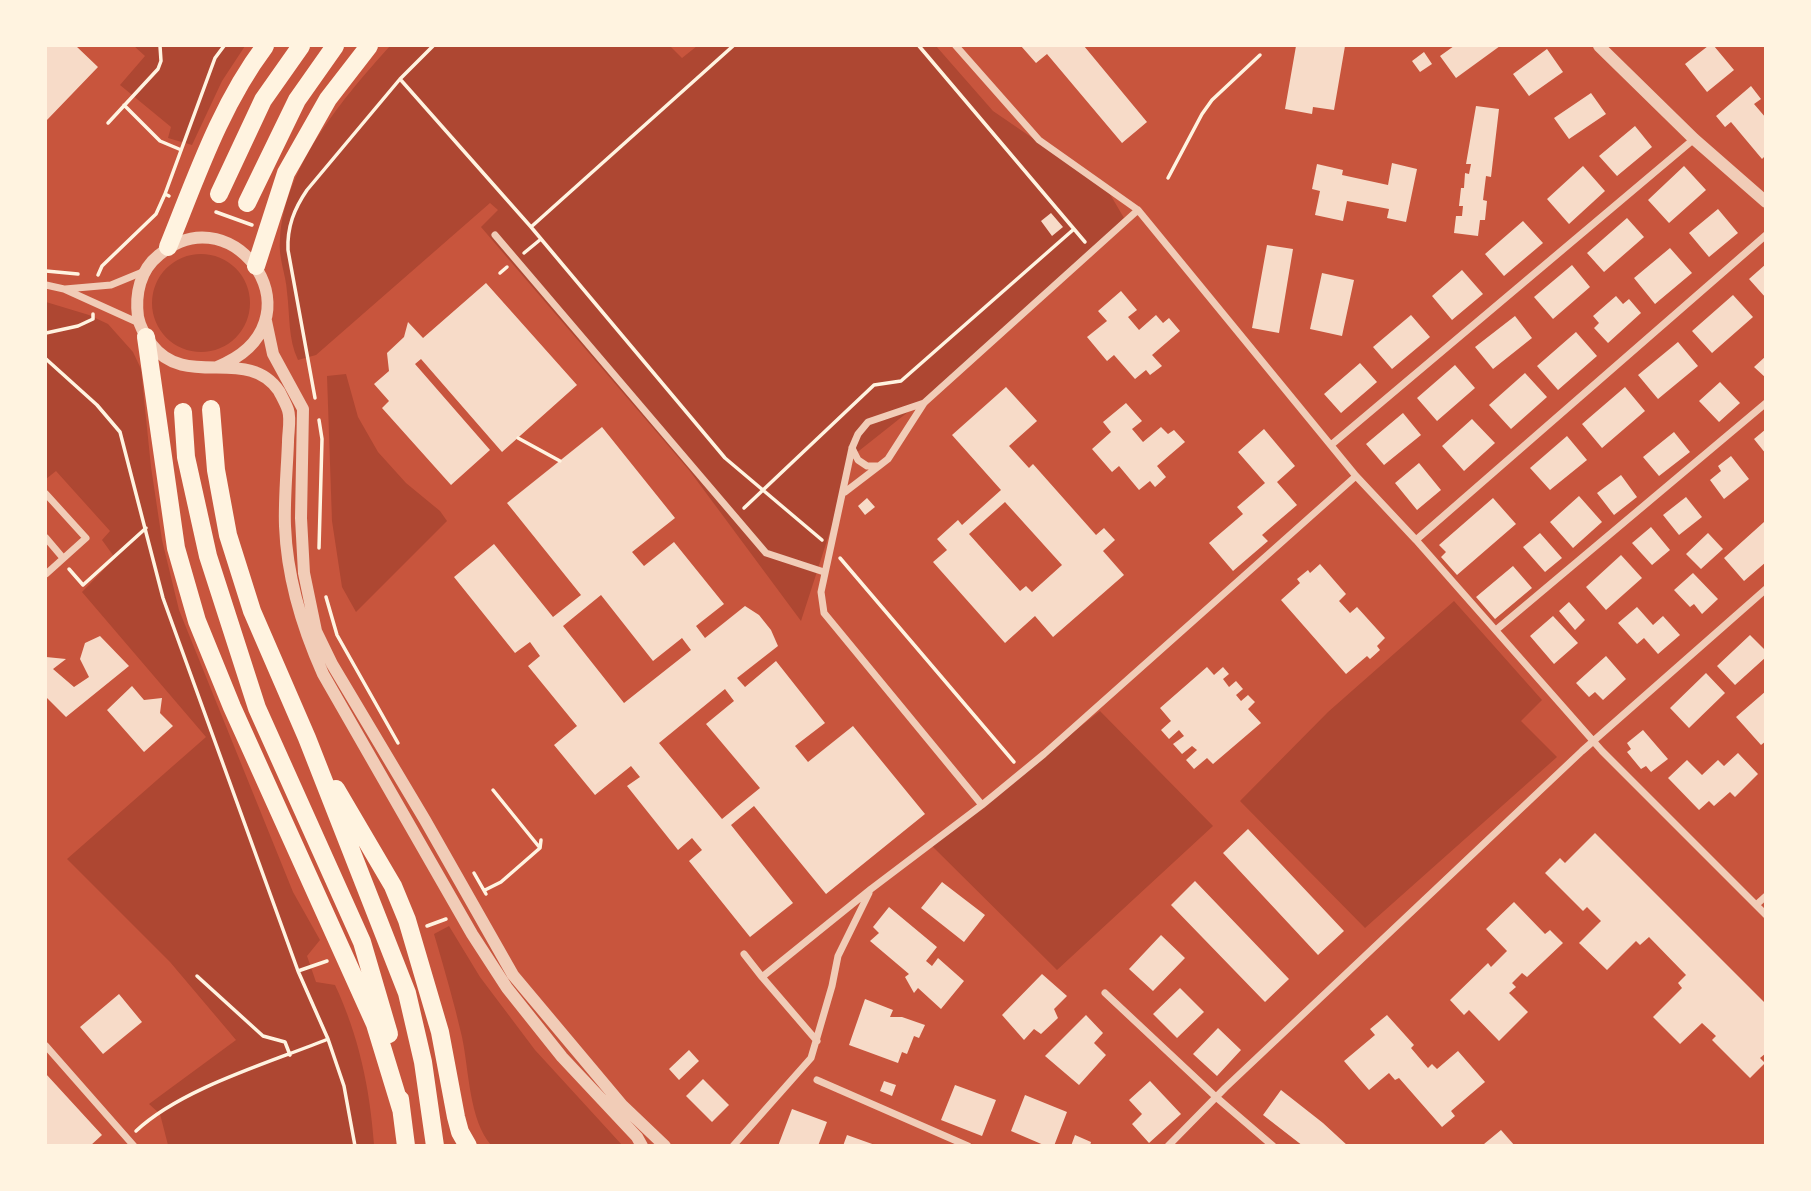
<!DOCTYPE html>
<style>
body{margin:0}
#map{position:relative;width:1811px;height:1191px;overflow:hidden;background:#c8553d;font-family:"Exo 2",sans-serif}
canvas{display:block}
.frame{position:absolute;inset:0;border:47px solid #fff3e0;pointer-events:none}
</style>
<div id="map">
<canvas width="1811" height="1191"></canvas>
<div class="frame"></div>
</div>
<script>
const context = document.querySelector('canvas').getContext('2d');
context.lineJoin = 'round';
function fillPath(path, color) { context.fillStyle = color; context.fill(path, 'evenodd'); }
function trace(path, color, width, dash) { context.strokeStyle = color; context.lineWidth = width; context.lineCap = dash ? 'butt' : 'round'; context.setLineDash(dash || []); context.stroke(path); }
fillPath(new Path2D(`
 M134 46H245L222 81 192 145 168 138 171 127 120 85 145 56Z
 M390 46H670L682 58 697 46H936L993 111 1107 189 1124 218 990 347 855 454 801 621 689 470 481 227 498 210 490 203 316 355 298 360C288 339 290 316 287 292 286 274 278 258 280 239 284 167 344 97 390 46Z
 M152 303a49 49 0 1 1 98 0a49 49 0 1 1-98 0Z
 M46 302 89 315 108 324 133 352 141 369 151 467 162 540 179 610 293 892 320 940 307 956 316 982 335 985C359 1036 370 1089 374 1145H168L160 1114 149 1104 236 1040 170 962 67 859 206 737 82 592 115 558 102 540 110 531 56 471 46 479Z
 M346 374 358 417 378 452 406 483 440 511 447 521 356 612 342 587 332 521 327 376Z
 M1454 601 1542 700 1521 721 1557 757 1365 928 1240 801 1328 712Z
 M1100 711 1213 826 1057 970 931 845Z
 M449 926 480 977 535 1050 622 1145H491C469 1120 469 1070 462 1037 454 1002 444 968 434 934Z`), '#ae4732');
fillPath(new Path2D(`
 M46 46H76L98 67 46 121Z
 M1021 46H1084L1147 122 1122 143 1047 54 1036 63Z
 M1296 46H1345L1334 110 1313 107 1312 114 1285 109Z
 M1454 46H1500L1456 78 1440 56Z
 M1708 46H1714L1734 70 1707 92 1685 64Z
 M1547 49 1563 72 1529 96 1513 74Z
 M1424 52 1432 64 1420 72 1412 61Z
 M1751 86 1761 99 1754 104 1766 118V155L1762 159 1731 122 1725 127 1716 116Z
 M1591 93 1606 114 1569 139 1554 118Z
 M1476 106 1499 109 1491 177 1486 176 1483 200 1487 201 1485 220H1480L1478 236 1454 233 1456 216H1462L1463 206H1459L1461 188H1464L1465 173 1469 174 1471 164H1466Z
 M1635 126 1652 147 1617 176 1599 156Z
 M1392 163 1417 169 1406 222 1387 218 1389 209 1347 201 1343 221 1315 215 1320 191 1312 189 1317 164 1343 170 1342 175 1388 185Z
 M1583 166 1605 191 1569 224 1547 199Z
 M1684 166 1706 190 1669 223 1648 200Z
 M1718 209 1738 233 1709 257 1689 233Z
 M1051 213 1063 227 1052 236 1041 221Z
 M1627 218 1644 237 1604 272 1587 253Z
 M1523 221 1543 243 1504 276 1485 254Z
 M1267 245 1293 249 1279 333 1252 328Z
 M1670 248 1692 273 1655 304 1634 278Z
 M1766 264V298L1749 279Z
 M1572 265 1590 287 1553 319 1534 297Z
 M1462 270 1483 294 1452 320 1432 296Z
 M1322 273 1354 280 1342 336 1310 329Z
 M486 283 577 385 502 452 421 359 415 364 490 450 451 485 382 408 389 401 374 384 389 371 387 353 404 337 408 322 423 338Z
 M1121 291 1137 310 1128 317 1139 330 1156 315 1163 323 1169 318 1180 331 1152 355 1162 366 1150 375 1146 370 1135 379 1114 355 1107 361 1087 337 1107 321 1098 311Z
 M1733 295 1753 317 1712 353 1692 331Z
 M1616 296 1623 304 1629 299 1641 313 1608 343 1594 328 1599 323 1593 316Z
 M1411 315 1430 337 1392 369 1373 347Z
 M1515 316 1532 338 1493 369 1475 347Z
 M1576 332 1597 356 1558 390 1537 366Z
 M1678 342 1698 366 1658 399 1638 375Z
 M1766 356V378L1754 367Z
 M1360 363 1377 382 1341 413 1324 394Z
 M1455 365 1475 388 1437 421 1417 398Z
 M1525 373 1547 397 1511 429 1489 405Z
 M1720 382 1740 403 1719 422 1699 401Z
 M1006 387 1037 421 1009 446 1029 468 1033 464 1096 535 1104 528 1115 540 1103 551 1124 575 1053 637 1035 616 1005 643 933 562 947 550 937 539 958 520 962 525 1001 490 952 435ZM1005 502 1062 565 1032 592 1026 586 1020 591 969 534Z
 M1625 387 1645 411 1602 448 1582 424Z
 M1126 403 1142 421 1132 429 1143 442 1161 427 1168 434 1174 430 1185 442 1157 466 1166 477 1155 487 1150 481 1139 490 1119 466 1112 472 1092 449 1111 432 1103 422Z
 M1403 413 1421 435 1384 465 1366 444Z
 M1472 419 1495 443 1464 471 1442 446Z
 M602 427 675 518 632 552 644 566 674 542 724 604 696 626 705 638 745 606 759 615 771 630 778 646 737 678 745 687 776 661 825 723 795 746 808 762 853 726 925 814 826 894 754 806 731 825 793 903 750 937 689 861 702 850 692 838 678 850 627 786 640 777 631 766 595 795 554 745 577 726 528 666 540 656 530 642 515 653 454 577 494 544 553 617 581 595 507 503ZM601 595 653 661 682 638 691 650 624 703 563 626ZM725 689 734 701 706 724 760 788 722 819 659 743Z
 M1264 429 1295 466 1277 482 1297 505 1262 535 1268 541 1233 571 1209 543 1243 514 1237 507 1265 483 1238 452Z
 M1766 429V454L1754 439Z
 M1674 432 1690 452 1659 476 1643 457Z
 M1567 436 1587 460 1550 490 1530 468Z
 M1731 456 1749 479 1724 499 1710 480 1721 471 1718 466Z
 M1419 463 1441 490 1417 510 1395 483Z
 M1621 475 1637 497 1614 515 1597 493Z
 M1579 496 1602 522 1573 548 1550 522Z
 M1686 497 1702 517 1679 535 1663 515Z
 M867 498 875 507 865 515 858 506Z
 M1493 498 1516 524 1457 575 1441 557 1446 552 1439 545Z
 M1764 522 1766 562 1744 581 1724 558Z
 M1651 527 1670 550 1652 565 1632 543Z
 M1540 533 1562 558 1545 572 1523 547Z
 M1708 533 1723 549 1701 569 1686 554Z
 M1621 555 1642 578 1606 610 1586 587Z
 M1320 564 1346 594 1339 601 1350 613 1357 607 1385 638 1377 646 1380 650 1370 659 1367 656 1346 674 1281 600 1300 583 1297 579 1308 570 1310 573Z
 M1513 566 1532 588 1495 619 1476 597Z
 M1693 573 1718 599 1702 614 1694 604 1690 607 1674 590Z
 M1569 602 1585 620 1575 630 1559 611Z
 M1637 607 1653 625 1663 616 1680 635 1658 654 1644 638 1637 644 1618 623Z
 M1553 616 1578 643 1554 664 1530 636Z
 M1750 635 1766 651V657L1735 685 1717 666Z
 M100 636 129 666 66 717 46 697V657L66 659 53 669 74 687 89 677 80 659 85 643Z
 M1606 656 1626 679 1603 700 1595 692 1589 697 1576 683Z
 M1207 667 1214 675 1223 667 1229 674 1223 679 1229 687 1236 681 1243 689 1236 695 1241 701 1248 695 1255 702 1248 709 1261 723 1213 764 1207 758 1194 769 1186 760 1197 750 1192 746 1182 754 1173 744 1184 736 1179 730 1169 739 1161 730 1171 721 1160 708Z
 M1706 673 1725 693 1689 728 1670 708Z
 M132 686 144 700 162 698 160 713 173 726 144 752 107 710Z
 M1766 691V741L1761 745 1736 717Z
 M1643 730 1668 759 1651 772 1646 766 1641 769 1627 752 1631 749 1627 743Z
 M1738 753 1758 774 1735 797 1730 792 1714 806 1709 801 1699 810 1668 778 1687 760 1702 775 1718 760 1724 766Z
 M1248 829 1344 931 1318 955 1223 853Z
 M1595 833 1766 1004V1053L1760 1058 1765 1063 1750 1078 1712 1040 1716 1036 1702 1023 1680 1044 1653 1017 1682 988 1678 983 1686 975 1649 937 1640 945 1636 941 1607 970 1579 943 1601 921 1587 907 1583 911 1545 873 1560 858 1565 863Z
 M1195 881 1289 979 1265 1002 1171 905Z
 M942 882 985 915 964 942 921 908Z
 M1514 902 1545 934 1550 930 1563 943 1527 977 1522 973 1512 983 1516 987 1509 993 1528 1012 1499 1041 1469 1010 1464 1015 1450 1000 1488 963 1491 967 1507 951 1486 929Z
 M889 907 937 947 926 961 932 966 938 958 964 981 941 1009 918 988 914 993 905 977 909 974 870 941 879 933 873 927Z
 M1161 935 1185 958 1153 991 1129 969Z
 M1042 974 1067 996 1054 1009 1058 1018 1041 1034 1034 1029 1024 1040 1002 1015Z
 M1180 988 1204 1012 1177 1038 1153 1014Z
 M119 994 142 1022 103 1054 80 1027Z
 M865 999 893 1010 890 1017H902L925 1025 919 1038 914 1036 907 1054 902 1052 898 1063 849 1045Z
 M1086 1015 1103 1033 1094 1043 1106 1055 1079 1085 1045 1056Z
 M1387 1015 1414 1045 1411 1048 1428 1068 1432 1064 1437 1069 1458 1051 1485 1082 1451 1111 1455 1116 1442 1127 1399 1078 1395 1080 1389 1073 1369 1090 1344 1061 1375 1035 1370 1029Z
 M1218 1028 1241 1050 1217 1076 1193 1054Z
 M689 1050 699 1061 679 1080 669 1069Z
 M46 1074 102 1135 90 1146H46Z
 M703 1079 729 1105 712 1122 686 1096Z
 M884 1081 896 1085 892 1096 880 1091Z
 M1150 1081 1181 1114 1149 1143 1132 1124 1142 1114 1129 1100Z
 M955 1085 996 1100 982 1136 941 1120Z
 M1281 1090 1323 1123 1348 1146H1303L1263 1115Z
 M1025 1095 1067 1112 1054 1146H1046L1011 1131Z
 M792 1109 827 1122 818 1146H778Z
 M1501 1130 1515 1146H1485L1484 1144Z
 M847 1135 875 1145V1146H843Z
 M1075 1135 1091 1142 1090 1146H1071Z`), '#f7dbc8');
trace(new Path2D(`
 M919 46 1085 242
 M400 79 531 227 725 458 822 540
 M124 105 160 141 179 149
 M108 123 158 69 161 61 160 46
 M1168 178 1202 114 1212 100 1260 55
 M165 194 215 58 224 46
 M216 212 252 225
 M531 227 733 46
 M524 253 541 239
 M46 271 78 274
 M500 273 507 267
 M98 275 102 266 156 214 165 194 169 196
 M46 333 78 326 93 319V314
 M46 359 97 405 120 432 163 598 298 971 328 1039 344 1086 355 1146
 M315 398 288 250C287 227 294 209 307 190L400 79 433 46
 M319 420 322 439 319 548
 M518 438 560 461
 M744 508 874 385 901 381 1074 229
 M840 558 1014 762
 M69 569 83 585 146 528
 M326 597 337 635 398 743
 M493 790 540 848
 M474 873 486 894
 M485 890 501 882 540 848 541 840
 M427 926 446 919
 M298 971 327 961
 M197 976 263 1036 285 1042 290 1055
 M136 1131C182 1088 269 1063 328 1039`), '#fff3e0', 3.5);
trace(new Path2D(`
 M956 46 1039 140 1138 210 1356 476 1416 540 1602 751 1766 915
 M495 235 766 553 824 572
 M46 285 64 289 139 323
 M65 289 111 285 145 271
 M924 403 868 422 858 434 852 448 821 592 824 613 982 805
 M1331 445 1694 139
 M852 448 858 460 867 466H879L888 459 924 403 1138 210
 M845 492 879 466
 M46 494 86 538 46 574
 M46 538 63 558
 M1416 540 1766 235
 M1496 630 1766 403
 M1756 905 1766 896
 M744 954 762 977
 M1105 993 1216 1097 1273 1146
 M817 1041 762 977 871 889 982 805 1044 754 1356 476
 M46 1046 134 1146
 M817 1080 968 1146
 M733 1146 811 1058 832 986 838 956 869 893
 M1168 1146 1225 1088 1582 751 1766 589`), '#f1ccb7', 7);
trace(new Path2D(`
 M1599 46 1694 139 1766 202
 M266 321 273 354 303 409 301 518 304 573 316 631 332 664 425 820 513 975 622 1105 665 1146
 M217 367C326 324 236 190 159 255 140 270 135 294 138 317 140 327 145 336 152 345 186 390 248 345 279 391 282 397 286 404 288 410 291 419 288 432 288 442 287 470 284 499 285 526 287 578 302 627 323 674L472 934 507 988 562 1057 637 1137 642 1146`), '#f1ccb7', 12);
trace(new Path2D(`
 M219 194 263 100 301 46
 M247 203 297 100 335 46
 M168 247C196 178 220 106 265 46
 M256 266 286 173 328 99 369 46
 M146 337 176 548 197 621 232 707 375 1024 401 1109
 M211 409 216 470 228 535 252 611 307 738 407 993 423 1062 435 1146
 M183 412 186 457 208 556 257 708 362 942 389 1034
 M336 789 393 886 407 920 440 1032 456 1117 460 1132 468 1146
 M400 1099 406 1146`), '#fff3e0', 18);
</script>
